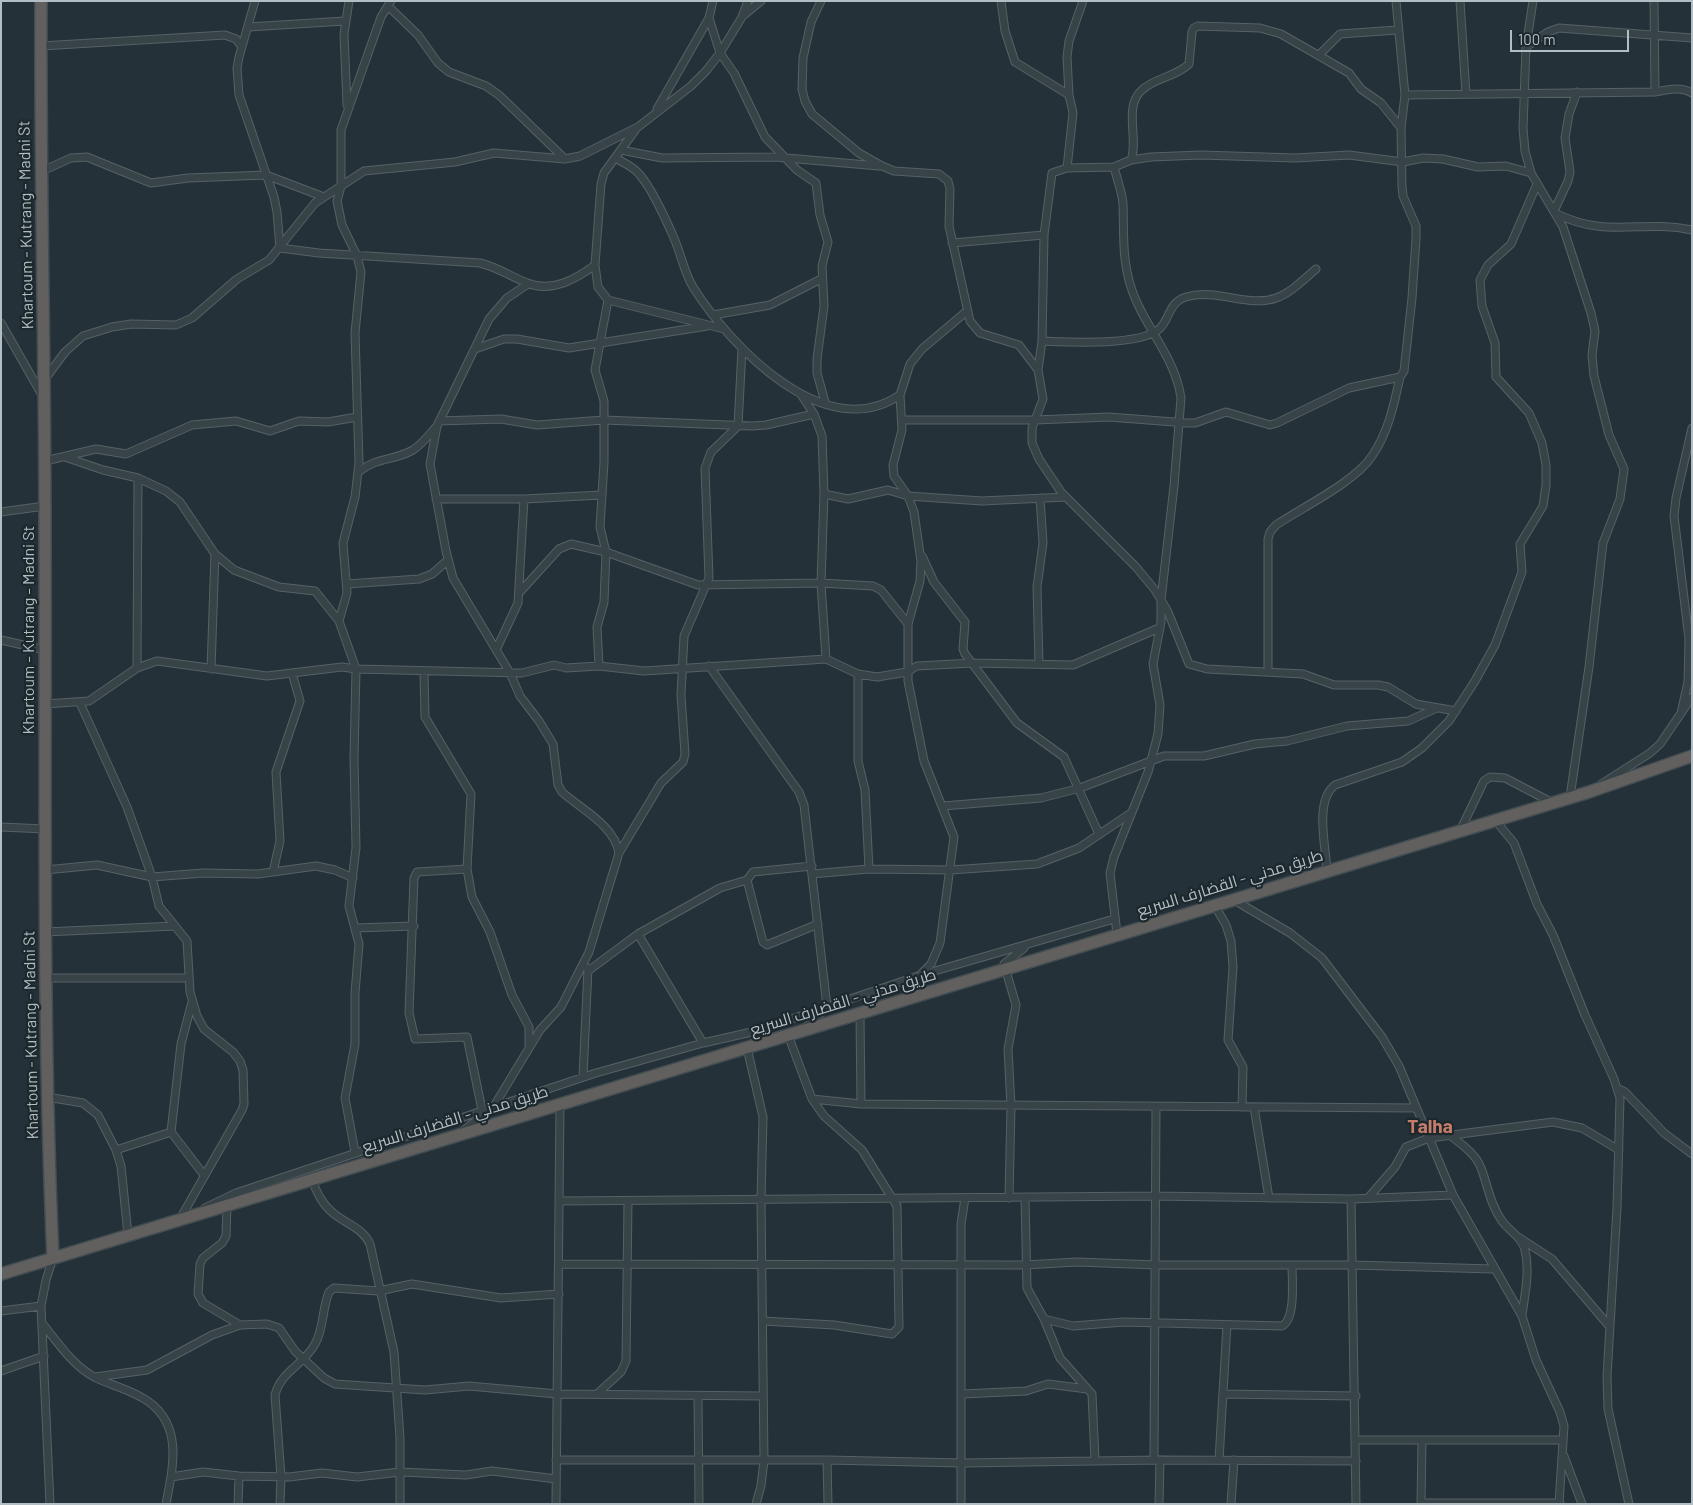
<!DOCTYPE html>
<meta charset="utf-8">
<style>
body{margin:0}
#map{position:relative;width:1693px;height:1505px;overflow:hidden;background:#253138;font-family:Barlow,sans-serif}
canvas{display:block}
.frame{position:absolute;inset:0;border:2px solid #b3bec4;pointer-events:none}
.scale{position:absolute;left:1510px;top:30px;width:119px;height:22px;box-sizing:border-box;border:2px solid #b3bec4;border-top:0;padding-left:6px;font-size:15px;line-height:18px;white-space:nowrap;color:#b3bec4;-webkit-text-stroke:4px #1d282d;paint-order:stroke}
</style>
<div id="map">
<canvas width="1693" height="1505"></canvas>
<div class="frame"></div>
<div class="scale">100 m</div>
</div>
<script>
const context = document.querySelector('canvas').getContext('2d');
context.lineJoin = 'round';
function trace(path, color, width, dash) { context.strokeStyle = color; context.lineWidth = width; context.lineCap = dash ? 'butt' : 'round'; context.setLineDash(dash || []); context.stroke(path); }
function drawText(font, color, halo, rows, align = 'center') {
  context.font = font + ' Barlow,Cairo,sans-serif'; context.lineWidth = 4.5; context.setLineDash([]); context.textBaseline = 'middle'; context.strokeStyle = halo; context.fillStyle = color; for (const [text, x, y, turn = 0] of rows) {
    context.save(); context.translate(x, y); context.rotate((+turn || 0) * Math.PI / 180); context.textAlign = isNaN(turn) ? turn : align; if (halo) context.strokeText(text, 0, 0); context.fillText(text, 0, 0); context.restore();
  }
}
const minor = new Path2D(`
 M255 1 239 57 237 68 239 95 274 197 277 212 280 248
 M821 1 811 22 803 58 802 89 805 101 812 114 859 153 882 166 894 171 939 174 948 181 950 189 949 226 970 321 980 333 1019 345 1038 370
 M1001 1 1005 31 1015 62 1069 95
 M1460 1 1466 94
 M1533 1 1526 47 1523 128 1525 151 1531 173 1563 227 1591 313 1595 331 1592 355 1594 376 1609 435 1624 469 1620 499 1603 543 1589 667 1570 797
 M1654 1 1655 92
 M388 6 418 35 438 63 449 72 486 86 499 95 565 159
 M744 15 761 1
 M709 18 720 53 734 73 765 137 797 170 816 183 820 215 828 242 822 266 824 306 817 359V373L825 402
 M248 27 345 21
 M41 46 225 35 236 39 242 47
 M1526 47 1548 32 1559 28 1692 38
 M1319 55 1340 34 1397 30
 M1405 95 1655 92C1667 90 1680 86 1692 93
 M347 105 344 34 349 1
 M657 109 709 18 713 1
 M636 129 604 173 601 184 595 265 598 287 608 300 724 329
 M621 150 662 158 775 157 879 166
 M615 158C624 163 633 166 640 175 651 188 667 222 674 238 681 254 684 272 693 287 730 346 825 446 900 395
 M1131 160C1139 139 1123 107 1142 90 1154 78 1176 77 1189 64L1192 32 1194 28 1198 26 1260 28 1281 34 1349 73 1361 89 1381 103 1401 128
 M1114 167C1117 179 1122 192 1123 204 1124 232 1122 257 1130 284 1142 325 1175 355 1181 398L1174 486 1161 600 1168 612 1189 664 1207 669 1303 674 1334 685H1378L1388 687 1416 704 1456 711
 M1067 168 1073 113 1069 95 1067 57 1069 41 1083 1
 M40 172 71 158 87 157 151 183 188 178 266 175 324 197
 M1554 211 1568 181 1570 172 1565 138 1569 114 1577 92
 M1557 214C1608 239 1642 219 1692 230
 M952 243 1044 235
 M280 248 319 253 480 263C497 267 510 276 527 283 552 293 576 279 595 265
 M528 284 507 298 489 319 437 426 430 464 446 551 453 578 510 673 520 696 539 721 553 744 558 785 562 792C582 810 614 825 619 853
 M713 315 770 305 821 279
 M1 323 42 395
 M1042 341C1068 342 1137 346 1158 330 1170 321 1168 302 1186 297 1217 288 1249 308 1276 298 1291 293 1304 279 1316 269
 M475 349 504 339H517L569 348 707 326
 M45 379 65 352 83 336 112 327 131 324 176 325 192 318 237 279 269 260 315 203 364 171 455 162 494 153 565 159 580 156 638 127 691 86 706 71 720 53 742 17 748 1
 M800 393 814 414 822 436 824 494 821 583 826 659
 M902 420H1035L1109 417 1187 423H1195L1226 412 1270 425 1277 423 1349 388 1400 377 1404 371 1412 298 1416 239V226L1403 196 1402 187 1401 128 1405 95 1396 1
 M439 421 501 419 537 425 604 420 752 426 766 425 814 414
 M65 457 103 470 138 478 166 491 180 502 215 554 234 570 279 587 315 591 339 621
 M45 461 96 449 126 454 192 425 236 421 270 431 299 421 328 422 357 417
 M358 472C379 456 394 461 413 450 422 444 429 435 436 427
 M824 494 848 499 888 490 908 496 982 501 1066 497
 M436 499H524L602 495
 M1 512 45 506
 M922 556 934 582 965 622 963 649 965 654 1017 723 1064 757 1099 834
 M347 584 419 579 432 574 448 560
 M520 592 559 549 571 544 606 552 698 585 821 583 873 586 881 590 908 624
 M1 640 45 650
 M496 650 518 603 524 499
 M1039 664 1037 587 1043 543 1040 498
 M599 666 597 627 604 602 606 552 600 527 604 462V401L595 370 608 300
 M709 666 799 792 804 805 827 1007 805 1028
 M137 668 138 478
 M211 669 215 554
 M424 672 425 717 471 794 467 869 472 897 490 932 512 995 529 1027V1046
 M1268 672V539L1270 532 1276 525C1303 507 1355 482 1372 456 1388 433 1394 405 1400 377
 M858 674V761L865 790 869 869
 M80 703 127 807 152 877 159 906 187 941 190 992 197 1016 204 1029 233 1052 240 1061 243 1070 244 1104 242 1110 180 1219
 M45 704 89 701 137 668 157 661 267 676 342 667 356 669 522 673 554 665 566 668 599 666 644 671 826 659 858 674 877 677 907 672 917 666 973 663 1073 665 1159 628
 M1681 713 1688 682 1689 639 1674 516 1676 498 1692 428
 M1600 785 1650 753 1660 744 1692 697
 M943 806 1041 798 1080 788 1164 756H1204L1255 744 1287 741 1347 726 1408 721 1437 708
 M1495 820 1514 843 1537 904 1553 935 1585 1015 1614 1079 1620 1098 1617 1208 1607 1376 1608 1409 1629 1504
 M1 827 45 829
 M1460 831 1484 781 1490 777 1505 778 1553 803
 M812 866 753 872 747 880 763 942 767 945 818 924
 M467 869 417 872 414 878 409 1013 415 1039 467 1037 482 1110
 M45 870 97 865 152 877 203 873 258 874 316 866 335 870 353 878
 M1327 871C1326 847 1314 801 1335 785L1402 762 1422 748 1449 721 1475 681 1495 645 1522 572 1520 544 1543 506 1546 485V465L1542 443 1529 413 1496 377 1495 343 1482 306 1480 280 1488 265 1511 244 1537 184
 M273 872 280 841 276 772 300 701 292 673
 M812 874 869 869 951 870 1037 864 1079 848 1131 813
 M1234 900 1290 933 1322 958 1382 1037 1399 1066 1453 1195 1522 1316 1536 1360 1560 1412 1564 1426 1559 1504
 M1215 906 1226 925 1231 941 1233 967 1228 1040 1243 1067 1242 1107
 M355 928 414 926
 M45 932 175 926
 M638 934 703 1043
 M1117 934 1110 873 1114 857 1148 772 1158 734 1160 705 1153 664 1161 622V600L1155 590 1136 567 1061 492 1039 459 1032 443V428L1043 399 1038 370 1042 341 1044 235 1052 173 1067 168 1114 167 1131 160 1151 157 1201 155 1295 158 1349 155 1403 162 1423 158 1443 159 1478 167 1506 166 1531 173
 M588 971 638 934 720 888 747 880
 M922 973 931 964 940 943 954 837 924 761 908 681V624L920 581 921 561 914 512 908 496 894 476 893 465 902 430 900 395 910 364 922 349 967 311
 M45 978H188
 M192 1002 181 1044 171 1132 204 1175
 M860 1015 861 1104
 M747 1048 763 1117 761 1200 764 1460 761 1486 756 1504
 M583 1077 588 968
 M1617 1088 1625 1092 1664 1133 1692 1154
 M47 1097 83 1103 98 1115 116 1150 121 1166 128 1235
 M812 1099 861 1104 1416 1108
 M1254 1107 1269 1198
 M462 1132 494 1106 540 1030 561 1007 589 952 619 853 661 783 683 762 685 754 681 695 684 636 709 578 705 468 711 452 738 426 742 349
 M1450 1135C1461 1144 1476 1154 1481 1168 1488 1186 1490 1204 1502 1221 1509 1231 1522 1237 1525 1250 1530 1271 1525 1294 1522 1315
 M116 1150 171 1132
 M355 1152 345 1098 355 1044V993L359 944 349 906 356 848 354 758 356 669 339 621 347 593 343 543 355 497 359 463 355 333 361 272 357 256 342 225 337 201 341 186V130L381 17 391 1
 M312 1180C317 1193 322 1204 333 1213 346 1224 363 1228 370 1244L394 1352 400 1438V1504
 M1025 1197 1027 1288 1044 1319 1060 1358 1092 1394 1095 1460
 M1009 1198 1011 1106 1008 1049 1016 1005 1004 964 1024 948
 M1368 1198 1395 1167 1406 1147 1429 1138 1553 1122 1582 1128 1619 1150
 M1351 1199 1356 1504
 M560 1201 1156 1196 1351 1199 1453 1195
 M227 1206 226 1236 222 1243 203 1258 200 1264 198 1294 203 1303 240 1325
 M205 1208 236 1193 596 1073 703 1043 756 1031 921 975 1114 919
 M1518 1237 1552 1259 1610 1327
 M559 1264 1025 1265 1077 1262 1157 1265H1352L1493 1269
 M1 1311 41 1306
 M1044 1319 1073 1326 1124 1322 1282 1326C1296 1319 1292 1280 1292 1265
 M763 1321 834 1325 892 1334 899 1327 897 1206 862 1150 824 1116 812 1099 788 1035
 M42 1323C58 1343 73 1366 96 1378 113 1386 133 1390 149 1402 183 1427 173 1467 166 1504
 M1 1371 44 1356
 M95 1377 147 1370 212 1335 240 1325 267 1324 279 1328 295 1351 324 1378 335 1384 425 1390 469 1386 557 1394 763 1396
 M597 1394 621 1372 626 1361 628 1201
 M963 1394 1026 1391 1048 1384 1087 1389
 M1223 1394 1356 1396
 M698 1396 699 1504
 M1357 1440H1563
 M1564 1456 1582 1504
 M556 1460H827L962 1463 1160 1460 1356 1461
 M827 1460 828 1504
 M1154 1460 1156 1107
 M1219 1460 1227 1325
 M171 1477 203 1472 239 1476 289 1477 322 1473 357 1477 400 1472 466 1475 492 1471 556 1479
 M1421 1503H1560
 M50 1504 41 1306 46 1280 53 1258
 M238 1504 239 1476
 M280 1504 281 1477 275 1395C281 1371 304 1365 315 1344 324 1329 322 1308 329 1292L334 1288 379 1291 412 1284 501 1298 559 1294
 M556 1504 560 1105
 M961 1504V1224L965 1198
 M1159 1504 1160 1460
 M1231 1504 1234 1460
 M1421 1504 1422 1440`);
const trunk = new Path2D(`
 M41 1C40 178 45 355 45 532 46 774 42 1016 53 1258
 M1 1274 1589 792 1692 756`);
trace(minor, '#566166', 9);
trace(trunk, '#434e53', 14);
trace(minor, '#384348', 7);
trace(trunk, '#62605f', 11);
drawText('16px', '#b3bec4', '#1d282d', [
 ["Khartoum - Kutrang - Madni St",26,225,-91],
 ["Khartoum - Kutrang - Madni St",29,630,-90],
 ["طريق مدني - القضارف السريع",1230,883,-17],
 ["طريق مدني - القضارف السريع",843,1002,-17],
 ["Khartoum - Kutrang - Madni St",31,1035,-91],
 ["طريق مدني - القضارف السريع",455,1119,-17]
]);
drawText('bold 19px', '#c77d6b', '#1d282d', [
 ["Talha",1430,1127]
]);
</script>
